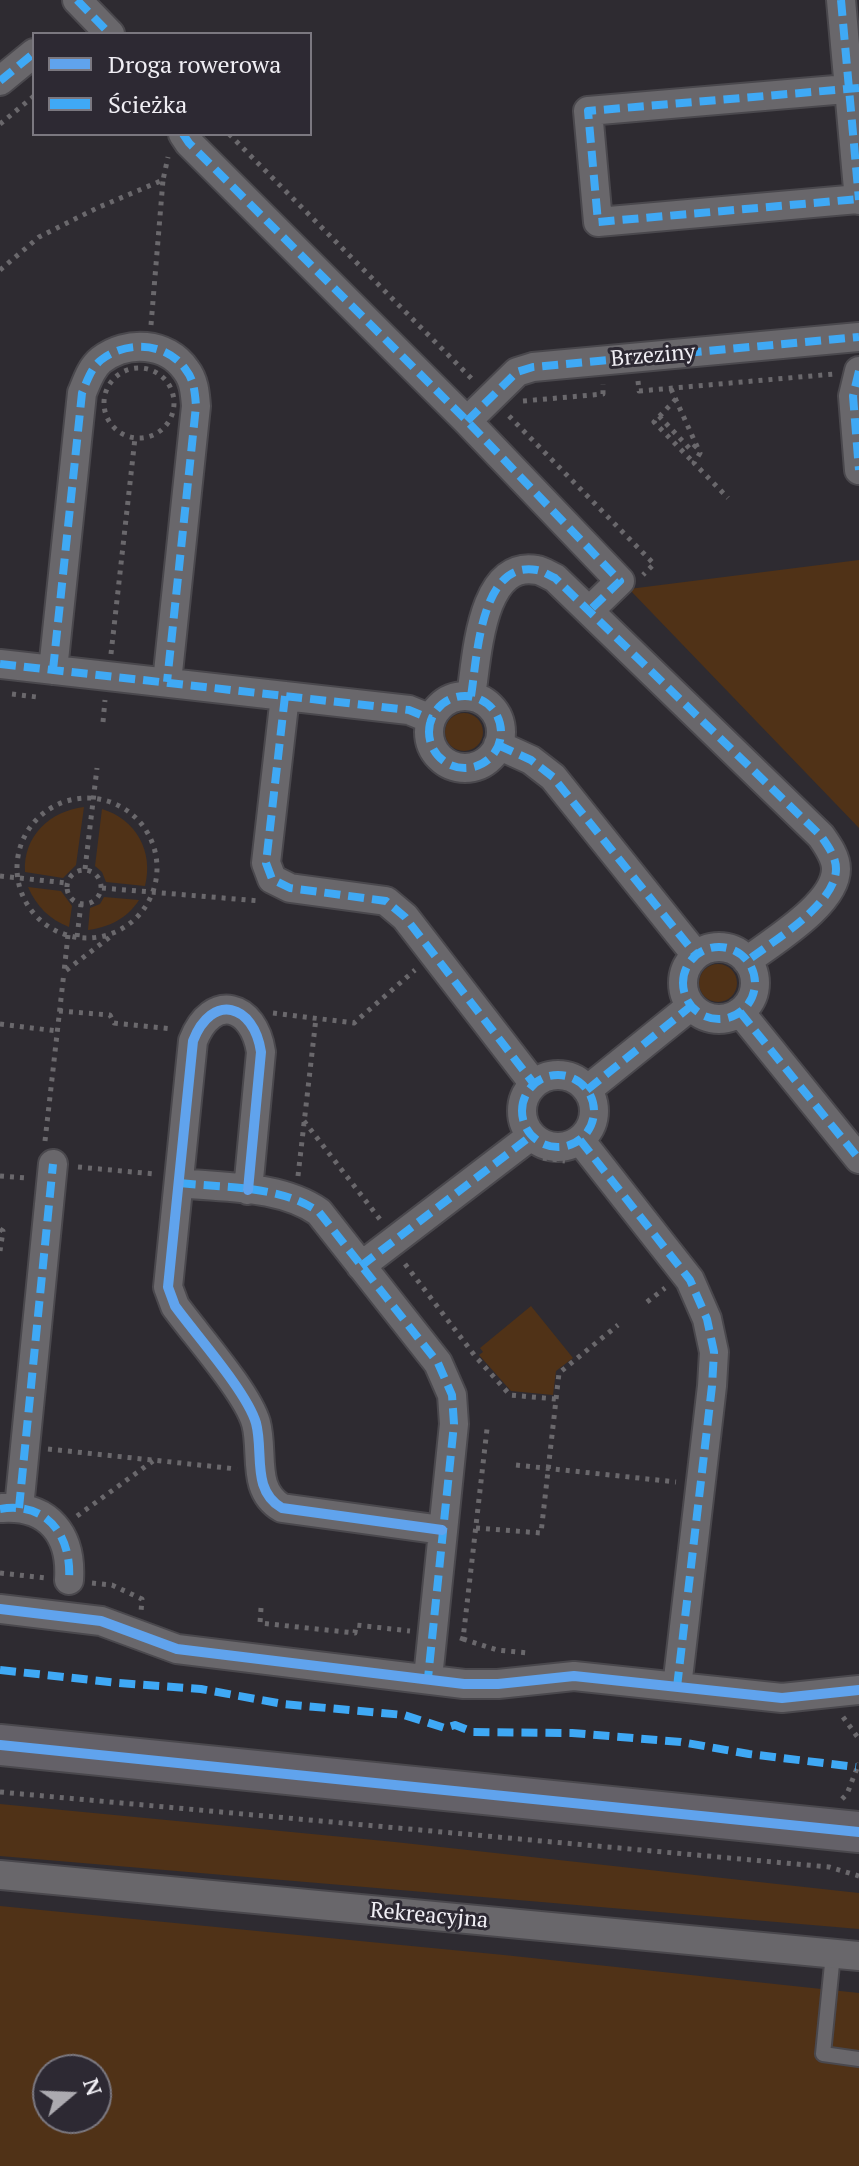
<!DOCTYPE html>
<meta charset="utf-8">
<style>
body{margin:0}
#map{position:relative;width:859px;height:2166px;overflow:hidden;background:#2e2b31;font-family:"PT Serif",serif}
canvas{display:block}
.legend{position:absolute;left:32px;top:32px;width:280px;height:104px;box-sizing:border-box;background:#2d2933;border:2px solid #7b7880;margin:0;padding:10px 14px;list-style:none;font-size:24px;color:#f0eef4}
.legend li{display:flex;align-items:center;gap:16px;height:40px}
.legend b{width:40px;border:2px solid #7b7880}
.north{position:absolute;left:32px;top:2054px;width:80px;height:80px;box-sizing:border-box;background:#2d2933;border:2px solid #7b7880;border-radius:50%;rotate:71deg;font-size:22px;font-weight:700;line-height:32px;text-align:center;color:#f0eef4}
.north::after{content:'';display:block;margin:auto;width:28px;height:36px;background:#acaab0;clip-path:polygon(50% 0,100% 100%,50% 72%,0 100%)}
</style>
<div id="map">
<canvas width="859" height="2166"></canvas>
<ul class="legend">
<li><b style="height:10px;background:#60a3ed"></b>Droga rowerowa</li>
<li><b style="height:10px;background:#3fa9f5"></b>Ścieżka</li>
</ul>
<div class="north">N</div>
</div>
<script>
const context = document.querySelector('canvas').getContext('2d');
context.lineJoin = 'round';
function fillPath(path, color) { context.fillStyle = color; context.fill(path, 'evenodd'); }
function trace(path, color, width, dash) { context.strokeStyle = color; context.lineWidth = width; context.lineCap = dash ? 'butt' : 'round'; context.setLineDash(dash || []); context.stroke(path); }
function drawText(font, color, halo, rows, align = 'center') {
  context.font = font + ' "PT Serif",serif'; context.lineWidth = 6; context.setLineDash([]); context.textBaseline = 'middle'; context.strokeStyle = halo; context.fillStyle = color; for (const [text, x, y, turn = 0] of rows) {
    context.save(); context.translate(x, y); context.rotate((+turn || 0) * Math.PI / 180); context.textAlign = isNaN(turn) ? turn : align; if (halo) context.strokeText(text, 0, 0); context.fillText(text, 0, 0); context.restore();
  }
}
fillPath(new Path2D(`
 M859 560V828L629 589Z
 M445 732a19 19 0 1 1 38 0a19 19 0 1 1-38 0Z
 M84 807 76 865 63 878 25 872C23 836 50 811 84 807Z
 M102 809C136 819 154 852 145 886L106 882 102 872 95 866Z
 M28 887 61 891 72 906 69 927C49 919 37 907 28 887Z
 M104 897 139 900C127 919 109 927 88 930L90 908 100 904Z
 M699 983a19 19 0 1 1 38 0a19 19 0 1 1-38 0Z
 M531 1306 573 1358 556 1371 553 1395 511 1391 479 1355 483 1352 480 1348Z
 M0 1804 395 1842 859 1893V1929L0 1856Z
 M0 1906 504 1955 859 1993V2166H0ZM48 2070H96V2118H48Z`), '#503217');
const lane = new Path2D(`
 M833 1954 823 2054 859 2059`);
const street = new Path2D(`
 M77 0 110 34
 M841 0 859 200
 M0 81 34 53
 M859 88 588 111 598 222 859 199
 M183 134 189 143 467 421 620 581 589 611
 M859 371 853 396 859 470
 M467 421 517 372 533 367 859 337
 M0 664 409 710 431 719
 M53 670 82 393C87 381 91 368 101 360 127 340 167 342 186 370 194 380 195 393 196 406L167 682
 M285 696 266 863 272 879 290 888 386 901 405 917 534 1084
 M471 696C477 660 480 559 537 570 543 571 550 576 555 578L821 836C828 846 836 857 836 869 836 904 773 941 747 961
 M429 732a36 36 0 1 1 72 0a36 36 0 1 1-72 0Z
 M498 745 531 760 553 777 696 955
 M683 983a36 36 0 1 1 72 0a36 36 0 1 1-72 0Z
 M740 1012 859 1159
 M522 1111a36 36 0 1 1 72 0a36 36 0 1 1-72 0Z
 M587 1090 691 1006
 M580 1140 690 1280 707 1319 714 1352 712 1386 677 1687
 M180 1183C225 1188 280 1185 319 1212L438 1363 452 1395 454 1424 428 1678
 M248 1190 261 1052C254 1004 212 992 193 1041L168 1287 175 1306C196 1335 247 1392 256 1423 264 1453 251 1490 282 1508L442 1530
 M361 1266 531 1136
 M2 1508C49 1505 72 1535 69 1580
 M19 1508 53 1164
 M0 1609 101 1621 177 1649 464 1684H498L574 1676 782 1698 859 1690
 M0 1875 859 1956`);
const secondary = new Path2D(`
 M0 1745 859 1832`);
trace(lane, '#4a484d', 18);
trace(street, '#4a484d', 32);
trace(secondary, '#4a484d', 44);
trace(new Path2D(`
 M0 124 34 96
 M229 134 475 382
 M0 270 39 237 97 208 163 180 168 157
 M151 325 163 180
 M104 403a35 35 0 1 1 70 0a35 35 0 1 1-70 0Z
 M638 381 639 391 834 374
 M671 389 700 453 694 463 728 498
 M676 399 654 422 694 463
 M523 401 603 394V384
 M509 416 654 564 643 575
 M659 416 691 450 696 445
 M111 654 135 438
 M12 694 37 697
 M103 722 105 700
 M17 868a70 70 0 1 1 140 0a70 70 0 1 1-140 0Z
 M85 869 97 768
 M67 887a17 17 0 1 1 34 0a17 17 0 1 1-34 0Z
 M0 876 67 883
 M102 888 260 901
 M68 935 64 972 110 937
 M77 937 81 904
 M59 1011 110 1015 114 1023 173 1029
 M273 1013 354 1023 415 970
 M0 1024 57 1031
 M304 1121 382 1222
 M45 1141 64 972
 M543 1158 565 1161
 M78 1167 155 1174
 M0 1176 27 1178
 M298 1176 316 1018
 M0 1229 3 1231 0 1251
 M405 1264 475 1356 510 1395 556 1399
 M647 1302 665 1288
 M48 1449 237 1469
 M516 1465 676 1482
 M77 1516 153 1461
 M476 1528 541 1533 559 1373 618 1325
 M0 1573 46 1578
 M92 1583 112 1585 142 1599 141 1612
 M261 1608 260 1623 355 1633 356 1625 410 1631
 M460 1638 463 1639 487 1429
 M463 1639 497 1650 528 1653
 M843 1717 859 1739
 M0 1792 829 1867 859 1876
 M842 1799 847 1794 859 1763`), '#6a686c', 5, [4, 6]);
trace(lane, '#69676b', 14);
trace(street, '#69676b', 28);
trace(secondary, '#646168', 40);
trace(new Path2D(`
 M77 0 110 34
 M841 0 859 200
 M0 81 34 53
 M859 88 588 111 598 222 859 199
 M183 134 189 143 467 421 620 581 589 611
 M859 371 853 396 859 470
 M467 421 517 372 533 367 859 337
 M0 664 409 710 431 719
 M53 670 82 393C87 381 91 368 101 360 127 340 167 342 186 370 194 380 195 393 196 406L167 682
 M285 696 266 863 272 879 290 888 386 901 405 917 534 1084
 M471 696C477 660 480 559 537 570 543 571 550 576 555 578L821 836C828 846 836 857 836 869 836 904 773 941 747 961
 M429 732a36 36 0 1 1 72 0a36 36 0 1 1-72 0Z
 M498 745 531 760 553 777 696 955
 M683 983a36 36 0 1 1 72 0a36 36 0 1 1-72 0Z
 M740 1012 859 1159
 M522 1111a36 36 0 1 1 72 0a36 36 0 1 1-72 0Z
 M587 1090 691 1006
 M580 1140 690 1280 707 1319 714 1352 712 1386 677 1687
 M180 1183C225 1188 280 1185 319 1212L438 1363 452 1395 454 1424 428 1678
 M361 1266 531 1136
 M19 1508 53 1164
 M0 1509C47 1501 72 1536 69 1580
 M0 1670 119 1683 201 1689 283 1704 404 1715 445 1728 455 1725 473 1732 572 1733 681 1742 749 1754 856 1767`), '#3fa9f5', 8, [16, 8]);
trace(new Path2D(`
 M248 1190 261 1052C254 1004 212 992 193 1041L168 1287 175 1306C196 1335 247 1392 256 1423 264 1453 251 1490 282 1508L442 1530
 M0 1609 101 1621 177 1649 464 1684H498L574 1676 782 1698 859 1690
 M0 1745 859 1832`), '#60a3ed', 10);
drawText('22px', '#f0eef4', '#2d2933', [
 ["Brzeziny",653,356,-5],
 ["Rekreacyjna",429,1916,5]
]);
</script>
